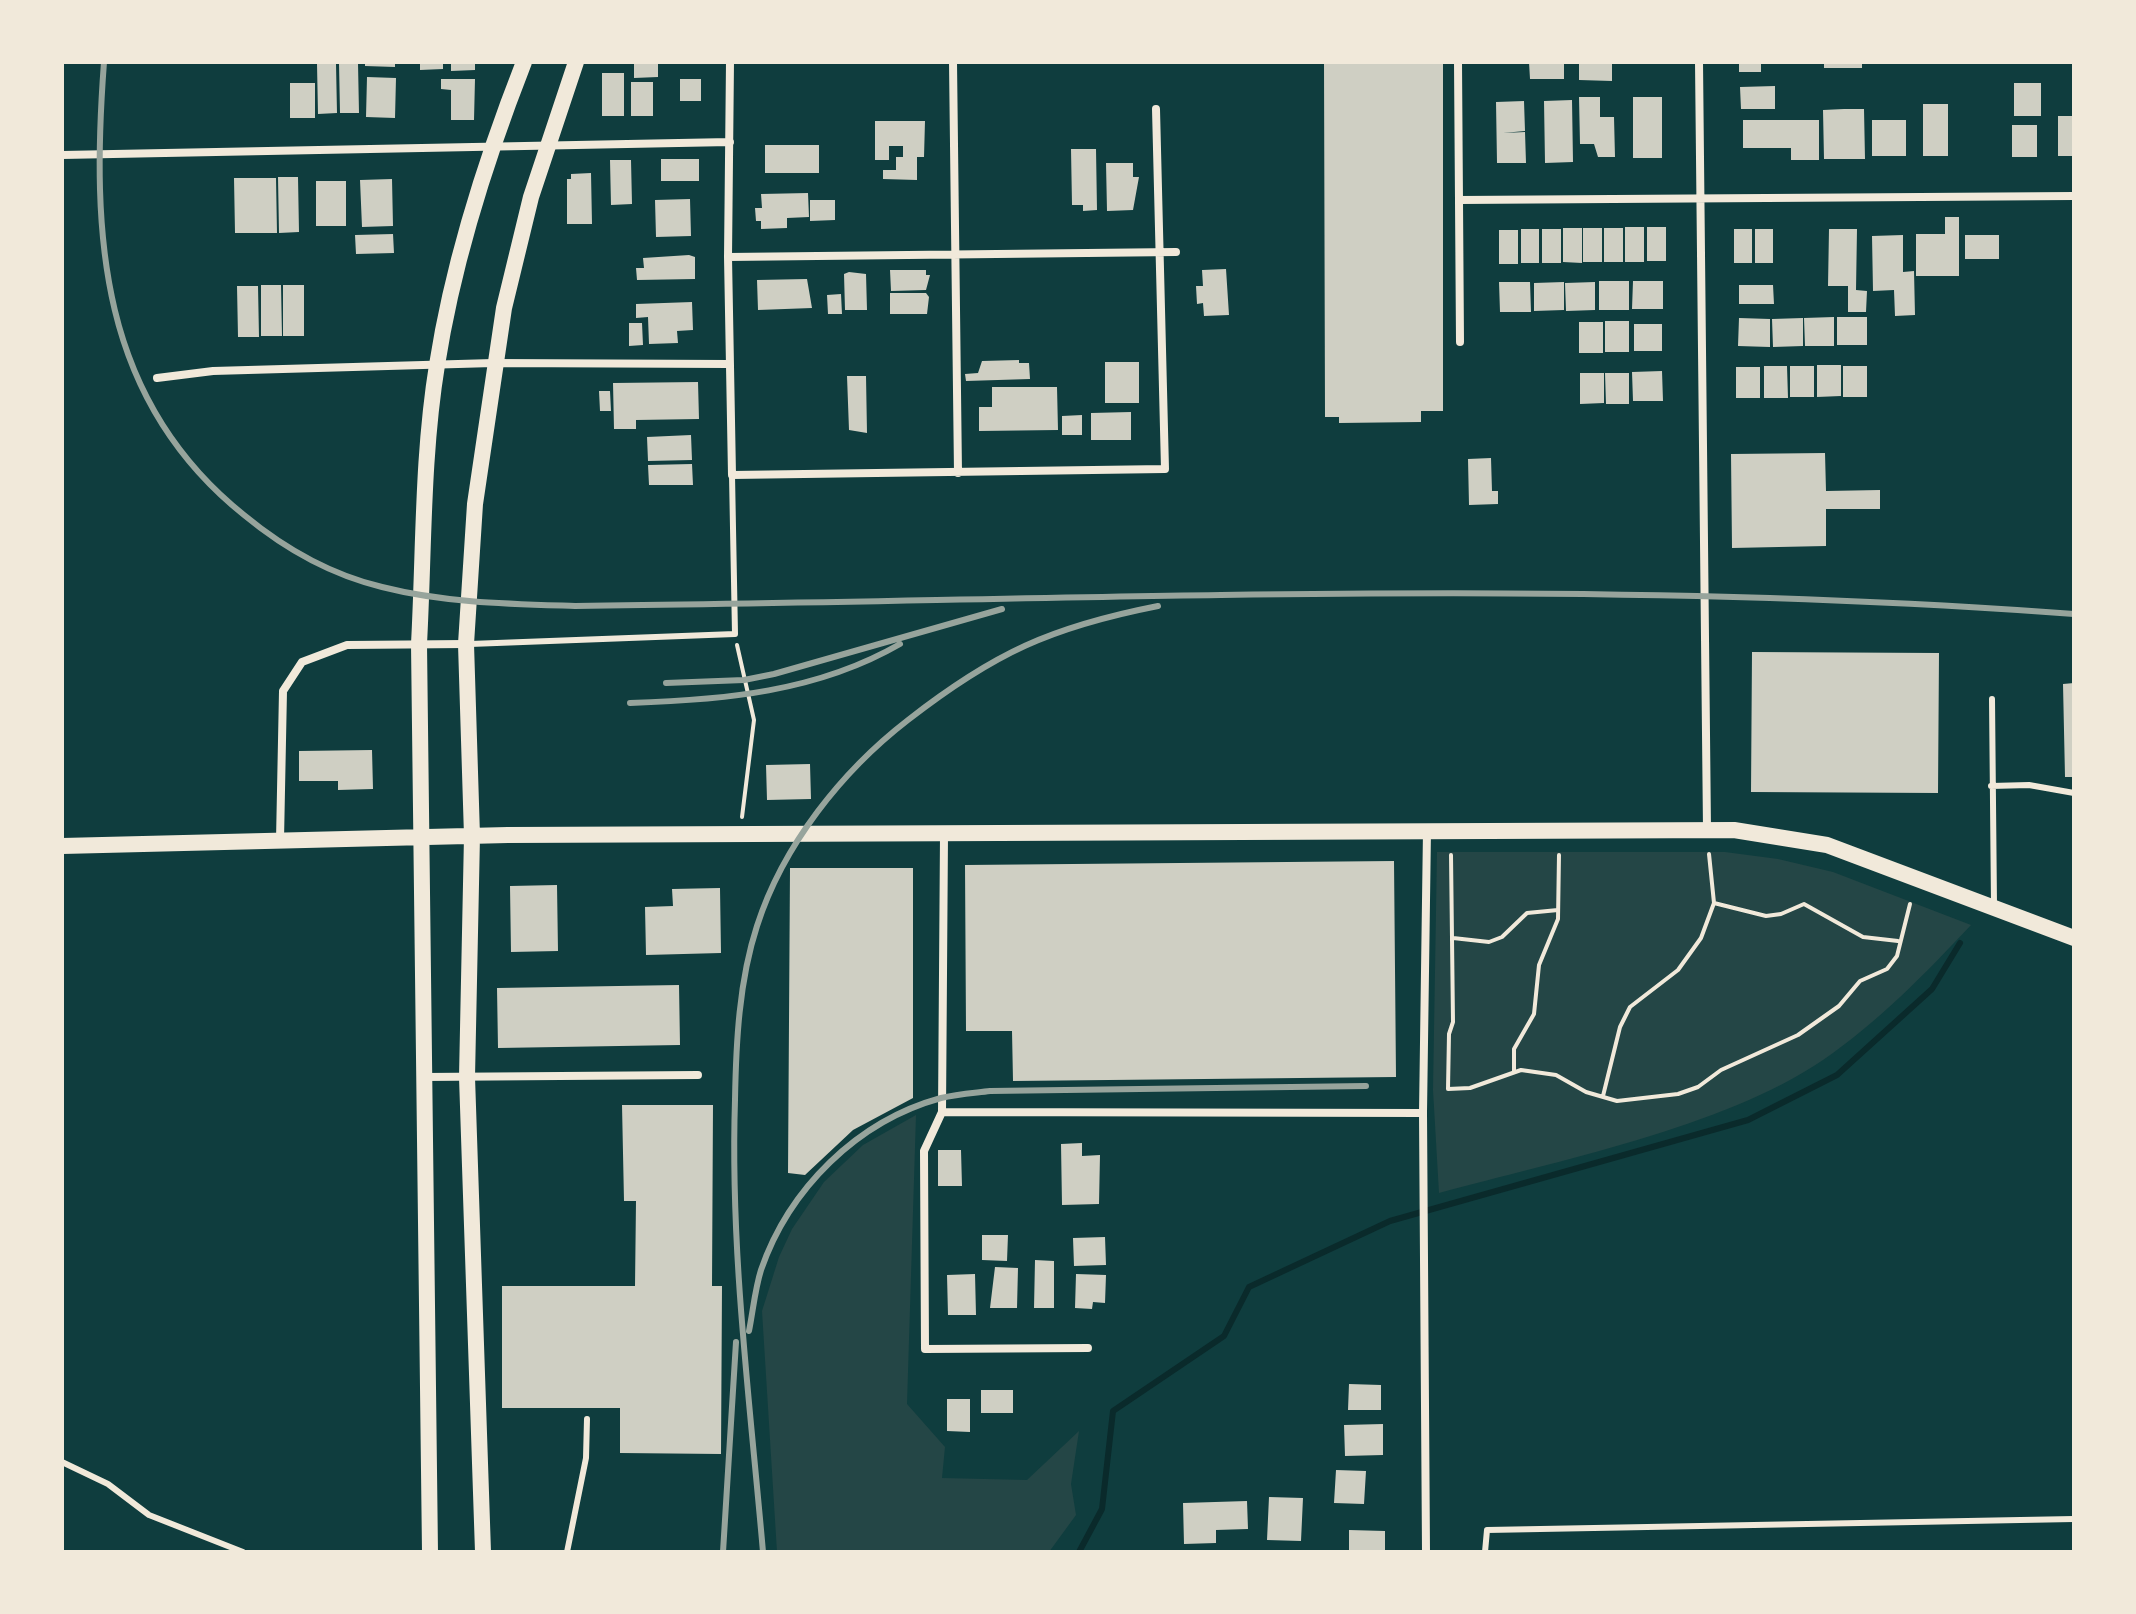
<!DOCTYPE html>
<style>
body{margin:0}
#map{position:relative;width:2136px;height:1614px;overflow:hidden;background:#0f3d3e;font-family:"Work Sans",sans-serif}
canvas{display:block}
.frame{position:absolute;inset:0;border:64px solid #f1e9da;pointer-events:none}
</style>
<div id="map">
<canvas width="2136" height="1614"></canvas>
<div class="frame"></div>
</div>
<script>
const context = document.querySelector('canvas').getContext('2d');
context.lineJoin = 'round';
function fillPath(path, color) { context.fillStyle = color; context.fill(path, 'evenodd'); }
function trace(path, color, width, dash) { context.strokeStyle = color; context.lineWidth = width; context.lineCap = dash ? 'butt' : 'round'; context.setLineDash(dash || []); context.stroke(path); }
fillPath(new Path2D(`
 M1437 852H1725L1778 859 1833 872 1971 925C1926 973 1877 1023 1823 1060 1723 1128 1556 1161 1439 1193L1433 1090Z
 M916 1115 907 1404 945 1447 942 1478 1027 1480 1079 1431 1071 1484 1076 1515 1049 1552H777L762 1311 779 1257 792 1229 824 1182 863 1145Z`), '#244646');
trace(new Path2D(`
 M1079 1552 1102 1509 1113 1411 1224 1336 1249 1287 1390 1221 1748 1120 1837 1075 1932 989 1960 943`), '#0a2a2b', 6);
fillPath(new Path2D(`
 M365 62H395V67L365 66Z
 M420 62H443V69L420 70Z
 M451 62H475V70L451 71Z
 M634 62H658V77L634 78Z
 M1324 62H1443V411H1421V422L1339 423V417H1325Z
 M1529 62H1564V79H1530Z
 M1579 62H1612V81L1579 80Z
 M1739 62H1761V72H1739Z
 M1824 62H1862V68H1824Z
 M339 63H358L359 113H340Z
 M317 64H336L337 113 318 114Z
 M602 73H624V116H602Z
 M367 77 396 78 395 118 366 117Z
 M441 79H475L474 120H451V90L441 89Z
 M680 79H701V101H680Z
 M631 82H653V116H631Z
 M290 83H315V118H290Z
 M2014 83H2041V116H2014Z
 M1775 86V109H1741L1740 87Z
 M1579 97H1600V117H1614L1615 157H1598L1594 144H1580Z
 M1633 97H1662V158H1633Z
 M1572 100 1573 162 1545 163 1544 101Z
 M1524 101 1525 131 1503 133 1525 132 1526 163H1497L1496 102Z
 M1923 104H1948V156H1923Z
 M1844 109H1864L1865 159H1824L1823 110Z
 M2058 116H2074V156H2058Z
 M1743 120H1819V160H1791V148H1743Z
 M1872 120H1906V156H1872Z
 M875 121H925L924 157H917V180L883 179V170H896V157H903V146H889V160H875Z
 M2012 125H2037V157H2012Z
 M765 145H819V173H765Z
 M1071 149H1096L1097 210 1083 211V205H1072Z
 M661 159H699V181H661Z
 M610 160H631L632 204 611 205Z
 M1106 163H1133V177H1139L1133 210 1107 211Z
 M591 173 592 224H567V179H571V174Z
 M278 177H298L299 232 279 233Z
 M234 178H276L277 233H235Z
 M392 179 393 226 362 227 360 180Z
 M316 181H346V226H316Z
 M808 193 809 217 787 218V228L761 229V221H756L755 208H762L761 194Z
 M690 199 691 236 656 237 655 200Z
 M810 200H835V220L810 221Z
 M1945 217H1959V276H1916V234H1945Z
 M1625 227H1644V262H1625Z
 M1647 227H1666V261H1647Z
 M1563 228H1582V263L1563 262Z
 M1583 228H1602V262H1583Z
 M1604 228H1623V262H1604Z
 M1521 229H1539V263H1521Z
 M1542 229H1561V263H1542Z
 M1734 229H1752V263H1734Z
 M1755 229H1773V263H1755Z
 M1829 229H1857L1856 290 1867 291 1866 312H1848V286H1828Z
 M1499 230H1518V264H1499Z
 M393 234 394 253 356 254 355 235Z
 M1903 235V272L1914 271 1915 315 1895 316 1894 290 1873 291 1872 236Z
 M1965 235H1999V259H1965Z
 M689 255 695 257V279L637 280 636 268H644L643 258Z
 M1226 269 1229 315 1204 316 1203 303 1197 304 1196 286H1203L1202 270Z
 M890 270H926V275H930L926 290 891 291Z
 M849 272 866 274 867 310H845L844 274Z
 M807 279 812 308 758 310 757 280Z
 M1599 281H1629V310H1599Z
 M1633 281H1663V309H1632Z
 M1499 282H1530L1531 312H1500Z
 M1564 282V310L1534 311V283Z
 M1595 282V310L1566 311 1565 283Z
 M261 285H281L282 336H261Z
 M283 285H304V336H283Z
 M1739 285H1773L1774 304H1739Z
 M237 286H258L259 337H238Z
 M890 293H926L929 297 927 314H890Z
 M841 294 842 314H828L827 295Z
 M692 302 693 330 677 331 678 343 649 344 648 317 636 318V304Z
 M1834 317V346H1805L1804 318Z
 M1837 317H1867V345H1837Z
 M1739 318 1770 319V347L1738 346Z
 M1803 318V346L1773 347 1772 319Z
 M1605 321H1629V352H1605Z
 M1579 322H1603V353H1579Z
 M629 323H642L643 345 629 346Z
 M1634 324H1662V351H1634Z
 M1019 360V363H1029L1030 379 966 381 965 374 978 373 982 361Z
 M1105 362H1139V403H1105Z
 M1817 365H1841V396L1817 397Z
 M1764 366H1787L1788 398H1764Z
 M1790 366H1814V397H1790Z
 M1843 366H1867V397H1843Z
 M1736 367H1760V398H1736Z
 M1662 371 1663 401H1633L1632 372Z
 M1580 373H1604V403L1580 404Z
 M1605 373H1629V404H1606Z
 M847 376H866L867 433 849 430Z
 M698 382 699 419 636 420V429H614L613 383Z
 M992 387H1057L1058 430 979 431V407H992Z
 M599 391H610L611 411H600Z
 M1131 412V440H1091V413Z
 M1082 415V435H1062V416Z
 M691 435 692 460 648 461 647 437Z
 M1825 453 1826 491 1880 490V509H1826V546L1732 548 1731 454Z
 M1491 458 1492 491H1498V504L1469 505 1468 459Z
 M692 464 693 485H649L648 465Z
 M1752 652 1939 653 1938 793 1751 792Z
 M2074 683V777H2065L2063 684Z
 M372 750 373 789 338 790V781H299V751Z
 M810 764 811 799 767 800 766 765Z
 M1394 861 1396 1077 1013 1081 1012 1031H966L965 865Z
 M790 868H913V1098L853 1130 805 1175 788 1173Z
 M557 885 558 951 511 952 510 886Z
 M720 888 721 953 646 955 645 907 673 906 672 889Z
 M679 985 680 1045 498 1048 497 988Z
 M622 1105H713L712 1286H722L721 1454 620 1453V1408H502V1286H635L636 1201H624Z
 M1082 1143V1156L1100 1155 1099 1204 1062 1205 1061 1144Z
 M938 1150H961L962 1186H938Z
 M982 1235H1008L1007 1261 982 1260Z
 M1105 1237 1106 1265 1074 1266 1073 1238Z
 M1035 1260 1054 1261V1308H1034Z
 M995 1267 1018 1268 1017 1308H990Z
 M975 1274 976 1315H948L947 1275Z
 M1076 1274 1106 1275 1105 1303 1093 1302 1092 1309 1075 1308Z
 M1349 1384 1381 1385V1410H1348Z
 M981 1390H1013V1413H981Z
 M947 1399H970V1432L947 1431Z
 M1383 1424V1455L1345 1456 1344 1425Z
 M1336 1470 1366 1471 1364 1504 1334 1503Z
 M1269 1497 1303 1498 1301 1541 1267 1540Z
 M1247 1501 1248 1529 1216 1530V1543L1184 1544 1183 1503Z
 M1349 1530 1385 1531V1552H1349Z`), '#cfcfc3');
trace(new Path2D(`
 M737 645 754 720 742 817
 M1451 855 1453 1022 1449 1034 1448 1089 1470 1088 1521 1070 1556 1075 1586 1092 1617 1101 1678 1094 1698 1087 1721 1070 1798 1035 1839 1006 1860 981 1887 969 1897 956 1910 904
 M1714 903 1766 916 1781 914 1804 904 1863 937 1898 941
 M1453 938 1489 942 1502 937 1527 913 1558 910
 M1514 1071V1049L1534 1014 1539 965 1558 919 1559 855
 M1603 1096 1620 1027 1630 1007 1678 970 1701 938 1714 903 1709 854`), '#f1e9da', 4);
trace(new Path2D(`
 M470 644 735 634 732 475
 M1992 699 1994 905
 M1991 786 2029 785 2074 793
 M62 1462 108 1484 149 1515 243 1552
 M567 1552 586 1458 587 1419
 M1485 1552 1487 1530 2074 1519`), '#f1e9da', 6);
trace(new Path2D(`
 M730 62 728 257 732 475 1165 469 1156 109
 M953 62 958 473
 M1458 62 1460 342
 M1699 62 1707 829
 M62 155 730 142
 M1459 200 2074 196
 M728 257 1176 252
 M157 378 213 371 493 363 729 364
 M944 835 942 1112 924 1151 925 1349 1088 1348
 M280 840 283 691 302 662 347 645 466 644
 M423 1077 698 1075
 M942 1112 1423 1113
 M1426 1552 1423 1113 1427 830`), '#f1e9da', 8);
trace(new Path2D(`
 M62 846 508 835 1734 830 1827 845 2074 938
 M430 1552 419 644C424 552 422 457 437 365 453 262 486 159 524 62
 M483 1552 467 1077 472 836 466 644 475 504 504 308 531 197 576 62`), '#f1e9da', 16);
trace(new Path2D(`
 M104 62C91 235 99 399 244 515 284 548 332 575 382 587 445 603 511 604 575 606 1075 601 1575 576 2074 614
 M666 683 744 680 774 674 1002 609
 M630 703C723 700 817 692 900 644
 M749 1331C753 1311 755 1289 761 1270 789 1189 857 1121 941 1098 957 1094 974 1093 990 1091L1366 1086
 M723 1552 736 1342
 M763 1552C750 1402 730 1251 735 1100 736 1043 739 981 757 926 783 845 842 771 908 720 994 653 1051 627 1158 606`), '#97a49c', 6);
</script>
